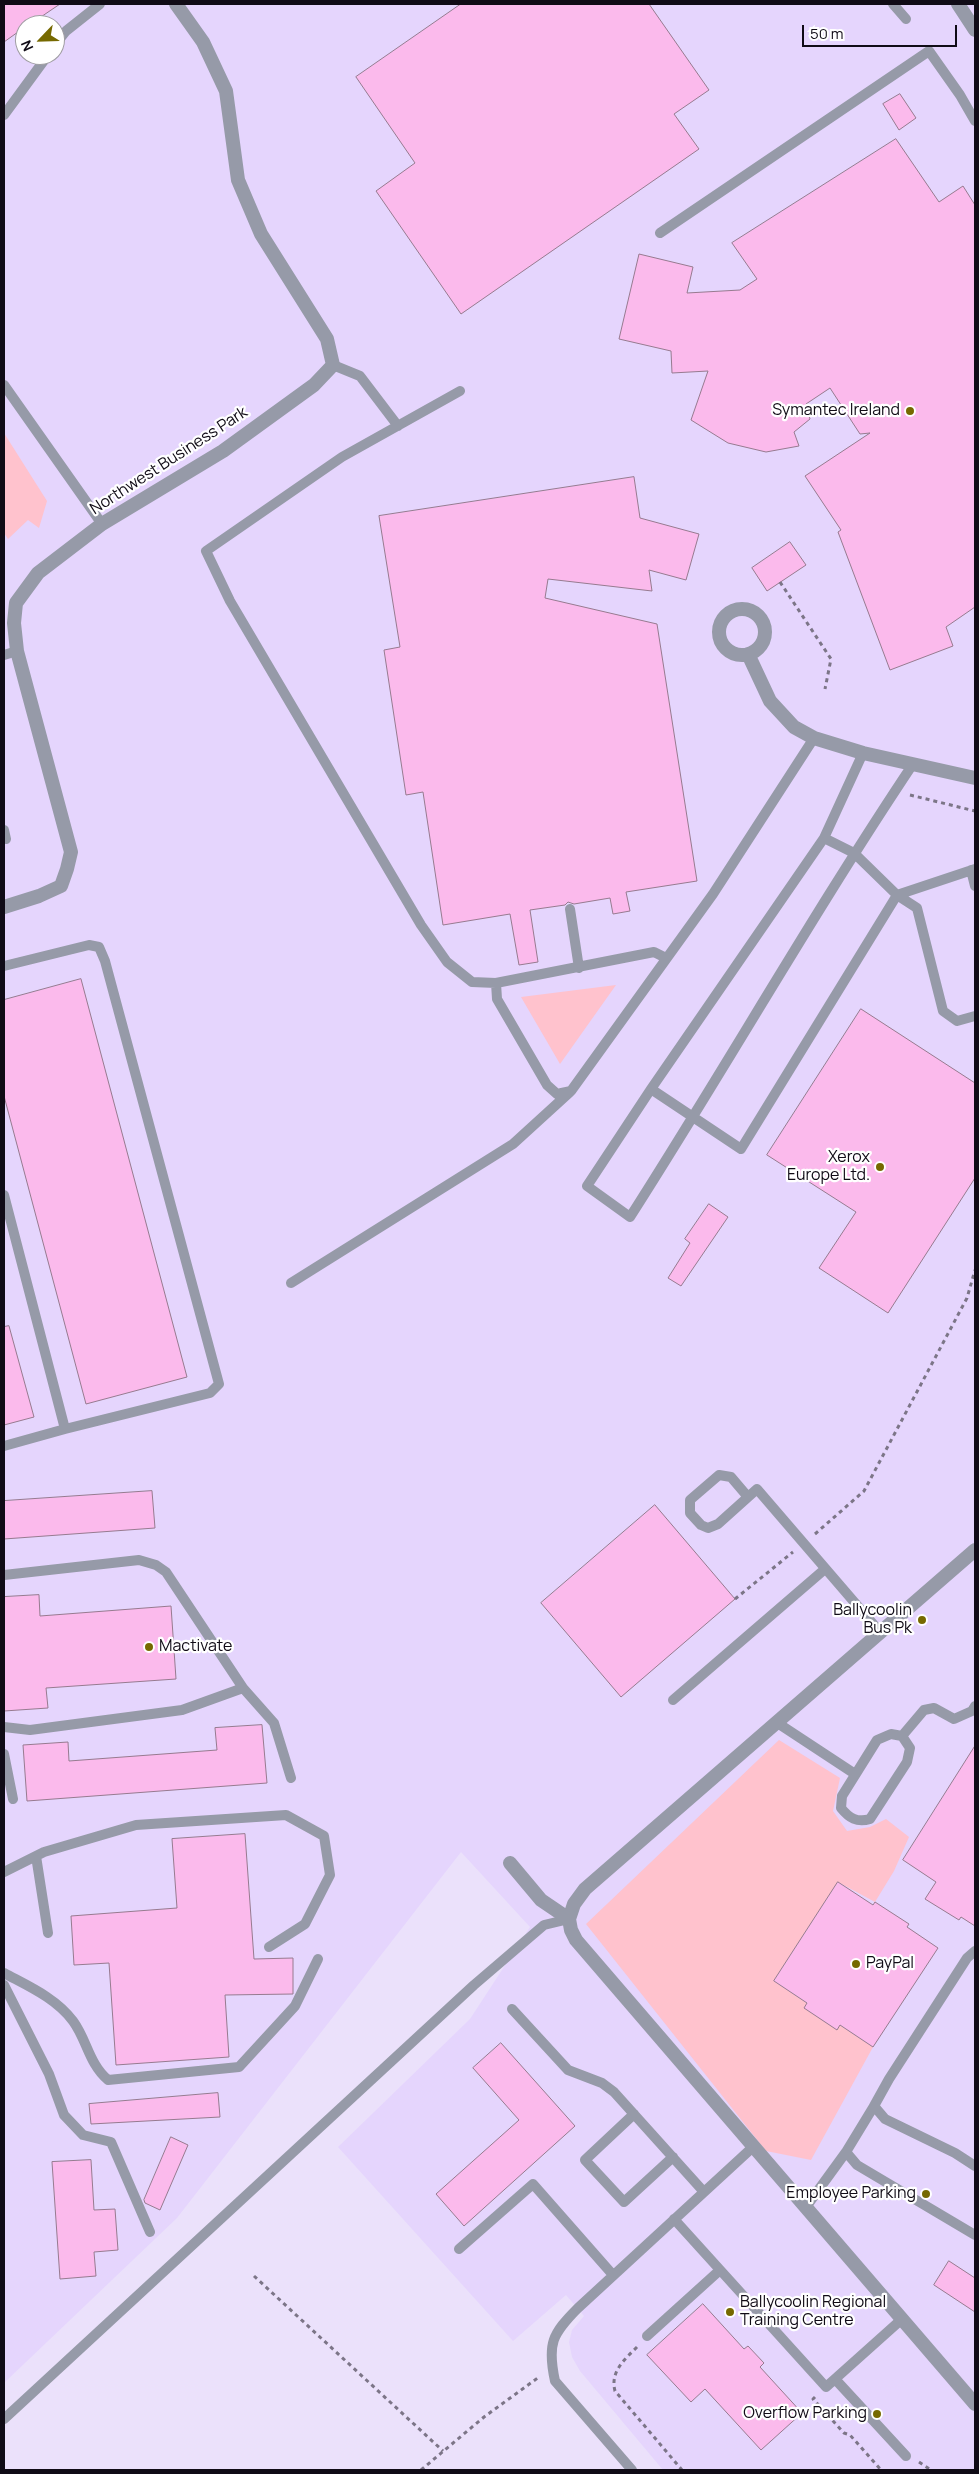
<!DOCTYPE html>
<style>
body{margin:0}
#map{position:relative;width:979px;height:2474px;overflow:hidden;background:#ebe1fb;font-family:Manrope,sans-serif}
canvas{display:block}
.frame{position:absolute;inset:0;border:5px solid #100b16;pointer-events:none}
.north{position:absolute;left:15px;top:15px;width:50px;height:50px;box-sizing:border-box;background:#fff;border:1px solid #9f9da2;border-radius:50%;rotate:246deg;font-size:14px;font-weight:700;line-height:20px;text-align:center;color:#100b16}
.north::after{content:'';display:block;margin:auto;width:18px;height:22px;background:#766900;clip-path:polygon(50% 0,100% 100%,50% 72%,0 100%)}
.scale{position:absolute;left:802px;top:25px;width:155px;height:22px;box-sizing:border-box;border:2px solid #100b16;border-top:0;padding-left:6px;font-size:15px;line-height:18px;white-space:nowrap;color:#100b16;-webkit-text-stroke:4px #fff;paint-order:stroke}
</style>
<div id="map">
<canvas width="979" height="2474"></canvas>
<div class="frame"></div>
<div class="north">N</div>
<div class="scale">50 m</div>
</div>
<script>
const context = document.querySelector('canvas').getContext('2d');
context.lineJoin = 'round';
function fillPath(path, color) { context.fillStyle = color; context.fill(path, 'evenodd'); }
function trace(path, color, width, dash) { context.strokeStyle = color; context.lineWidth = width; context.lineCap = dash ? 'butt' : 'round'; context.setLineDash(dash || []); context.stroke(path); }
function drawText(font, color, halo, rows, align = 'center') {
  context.font = font + ' Manrope,sans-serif'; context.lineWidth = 4.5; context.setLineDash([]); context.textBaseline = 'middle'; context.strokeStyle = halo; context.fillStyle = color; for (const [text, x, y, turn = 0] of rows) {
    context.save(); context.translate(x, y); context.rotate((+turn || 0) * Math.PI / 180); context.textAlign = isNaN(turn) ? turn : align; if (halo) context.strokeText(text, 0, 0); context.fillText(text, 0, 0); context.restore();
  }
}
fillPath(new Path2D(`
 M4 4H975V2470H663L580 2371 572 2357 569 2342 572 2330 584 2316 566 2295 513 2341 338 2147 470 2019 530 1927 461 1852 177 2218 4 2383ZM25 25H55V55H25Z`), '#e5d5fd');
fillPath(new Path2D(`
 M4 433 47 501 39 528 28 520 8 539 4 533Z
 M616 985 560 1064 521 997Z
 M779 1740 840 1778 833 1811 847 1831 870 1827 886 1819 909 1837 894 1871 875 1902 838 1882 774 1981 873 2047 811 2160 766 2151 586 1924Z`), '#ffc2cd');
const building = new Path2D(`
 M4 4H60L29 25H25V27L4 42Z
 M461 4H649L709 90 674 114 699 149 461 314 376 191 415 163 356 77Z
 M900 94 916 118 899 130 883 104Z
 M896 139 939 202 963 186 975 205V607L946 627 953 646 890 670 838 532 841 530 805 476 870 433 860 434 830 388 806 404 810 419 794 432 799 446 766 452 728 443 691 420 708 371 672 373 671 351 619 339 639 254 693 267 687 293 740 290 757 279 732 243Z
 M634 477 640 518 699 534 686 580 649 570 652 591 548 579 545 598 657 624 697 881 626 892 630 911 613 914 610 898 574 904 568 902 565 905 530 910 538 962 519 965 510 914 443 925 423 792 406 795 384 650 400 647 379 516Z
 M790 542 806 565 767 591 752 568Z
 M81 979 187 1377 86 1404 4 1096V1000Z
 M861 1009 975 1083V1178L888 1313 819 1268 856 1212 767 1155Z
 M709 1204 728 1217 681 1286 668 1278 690 1243 685 1239Z
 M9 1326 34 1417 4 1425V1327Z
 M152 1491 155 1528 4 1539V1501Z
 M655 1505 735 1599 621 1697 541 1603Z
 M39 1595 40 1616 171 1606 176 1679 46 1688 48 1708 4 1711V1597Z
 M262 1725 267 1783 27 1801 23 1745 68 1742 69 1761 217 1750 215 1728Z
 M975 1746V1926L961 1917 959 1920 925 1899 936 1882 903 1860Z
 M245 1834 254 1959 293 1958V1994L225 1995 229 2057 116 2065 109 1963 74 1965 71 1916 177 1908 172 1839Z
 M838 1882 873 1905 875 1902 909 1924 907 1927 938 1948 873 2047 840 2025 837 2030 804 2008 807 2003 774 1981Z
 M501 2043 575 2126 464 2226 436 2194 519 2120 473 2068Z
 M218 2093 220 2117 91 2124 89 2104Z
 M171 2137 188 2145 160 2210 145 2203 144 2200Z
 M91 2160 94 2210 115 2209 118 2250 94 2252 96 2276 60 2279 52 2162Z
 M949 2261 975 2278V2312L934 2285Z
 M703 2304 744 2349 748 2346 764 2363 760 2367 802 2413 761 2450 705 2389 691 2402 647 2355Z`);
fillPath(building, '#fbbaec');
trace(building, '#977b90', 1);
trace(new Path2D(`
 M780 582 831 659 825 689
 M910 795 975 811
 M815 1534 864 1491 967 1298 975 1270
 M735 1599 793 1552
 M254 2276 443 2451
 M637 2347C624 2360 610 2372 615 2391L682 2470
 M815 2397 813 2399 844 2433 850 2435 881 2470
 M919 2462 931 2470
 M421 2470 484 2417 539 2377`), '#7c7587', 3, [4, 4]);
trace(new Path2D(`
 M893 4 906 19
 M55 45 66 31 100 4
 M4 115 48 55
 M660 233 929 51 960 95 975 121
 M333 365 360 376 398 426
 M4 385 102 524
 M460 391 342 457 206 551 230 601 421 925 447 962 472 982 496 983 654 952 666 958
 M4 655 17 651
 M863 753 824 838 651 1089 587 1186 630 1217C726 1067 814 912 913 764
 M4 830 6 839
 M824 838 854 853 897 895 917 908 943 1011 957 1021 975 1016
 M971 870 975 886
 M570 909 579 968
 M4 966 89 945 99 947 105 961 219 1384 210 1393 65 1429 4 1446
 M496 983 497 999 547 1085 557 1094 571 1091 713 894 814 738
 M651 1089 741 1149 897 895 975 869
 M4 1195 65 1429
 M291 1283 513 1144 570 1092
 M748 1497 731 1477 719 1475 690 1500V1513L701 1525 708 1528 718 1524 757 1489 880 1632
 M4 1575 139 1560 156 1565 166 1572 243 1688 274 1723 291 1778
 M673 1700 825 1569
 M776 1722 855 1774
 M4 1727 30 1730 182 1710 243 1688
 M891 1734 902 1736 910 1748 907 1762 870 1819C857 1823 849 1818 841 1808L842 1796 877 1740Z
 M902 1736 924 1710 934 1708 954 1719 972 1711 975 1706
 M4 1754 13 1799
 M36 1856 48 1933
 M4 1872 44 1852 136 1825 286 1815 324 1836 330 1875 305 1924 269 1947
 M4 1973C28 1986 56 1998 73 2021 87 2040 89 2064 108 2080L239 2067 295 2006 318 1959
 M4 1985 49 2074 64 2115 83 2135 111 2142 150 2232
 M512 2009 568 2070 602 2083 614 2092 704 2192
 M874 2106 889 2079 967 1958 975 1951
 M634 2114 585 2160 624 2202 673 2157
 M975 2166 955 2153 885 2119 874 2106 846 2152 857 2165 975 2235
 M806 2207 846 2152
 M674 2219 826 2387 902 2319
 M459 2249 533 2184 613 2275
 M647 2336 720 2270
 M835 2379 906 2456
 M4 2419 474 1985 544 1925 569 1919
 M632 2470 555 2381C547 2344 552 2334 578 2308L753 2147`), '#969aa8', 10);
trace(new Path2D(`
 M958 4 975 30
 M719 632a23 23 0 1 1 46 0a23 23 0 1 1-46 0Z
 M748 654 770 701 794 727 814 738 863 753 975 778
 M4 907 39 896 61 886 67 869 71 852 17 651 14 623 16 603 38 573 102 524 223 451 314 385 333 365 327 339 261 234 238 180 226 91 203 42 176 4
 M510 1863 541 1900 569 1919 571 1930 576 1940 975 2404
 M569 1919 574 1904 585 1889 975 1550`), '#969aa8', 14);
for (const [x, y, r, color] of [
 [910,411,5,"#766900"],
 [880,1167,5,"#766900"],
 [922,1620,5,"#766900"],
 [149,1647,5,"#766900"],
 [856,1964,5,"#766900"],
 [926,2194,5,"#766900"],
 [730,2312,5,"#766900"],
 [877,2414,5,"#766900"]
]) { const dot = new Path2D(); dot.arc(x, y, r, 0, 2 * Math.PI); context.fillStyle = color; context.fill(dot); trace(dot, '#fff', 2); }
drawText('16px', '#100b16', '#fff', [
 ["Symantec Ireland",900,411],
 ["Xerox",870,1158],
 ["Europe Ltd.",870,1176],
 ["Ballycoolin",912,1611],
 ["Bus Pk",912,1629],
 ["Mactivate",159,1647,"left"],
 ["PayPal",866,1964,"left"],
 ["Employee Parking",916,2194],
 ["Ballycoolin Regional",740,2303,"left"],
 ["Training Centre",740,2321,"left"],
 ["Overflow Parking",867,2414]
], 'right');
drawText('16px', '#100b16', '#fff', [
 ["Northwest Business Park",169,461,-33]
]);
</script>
